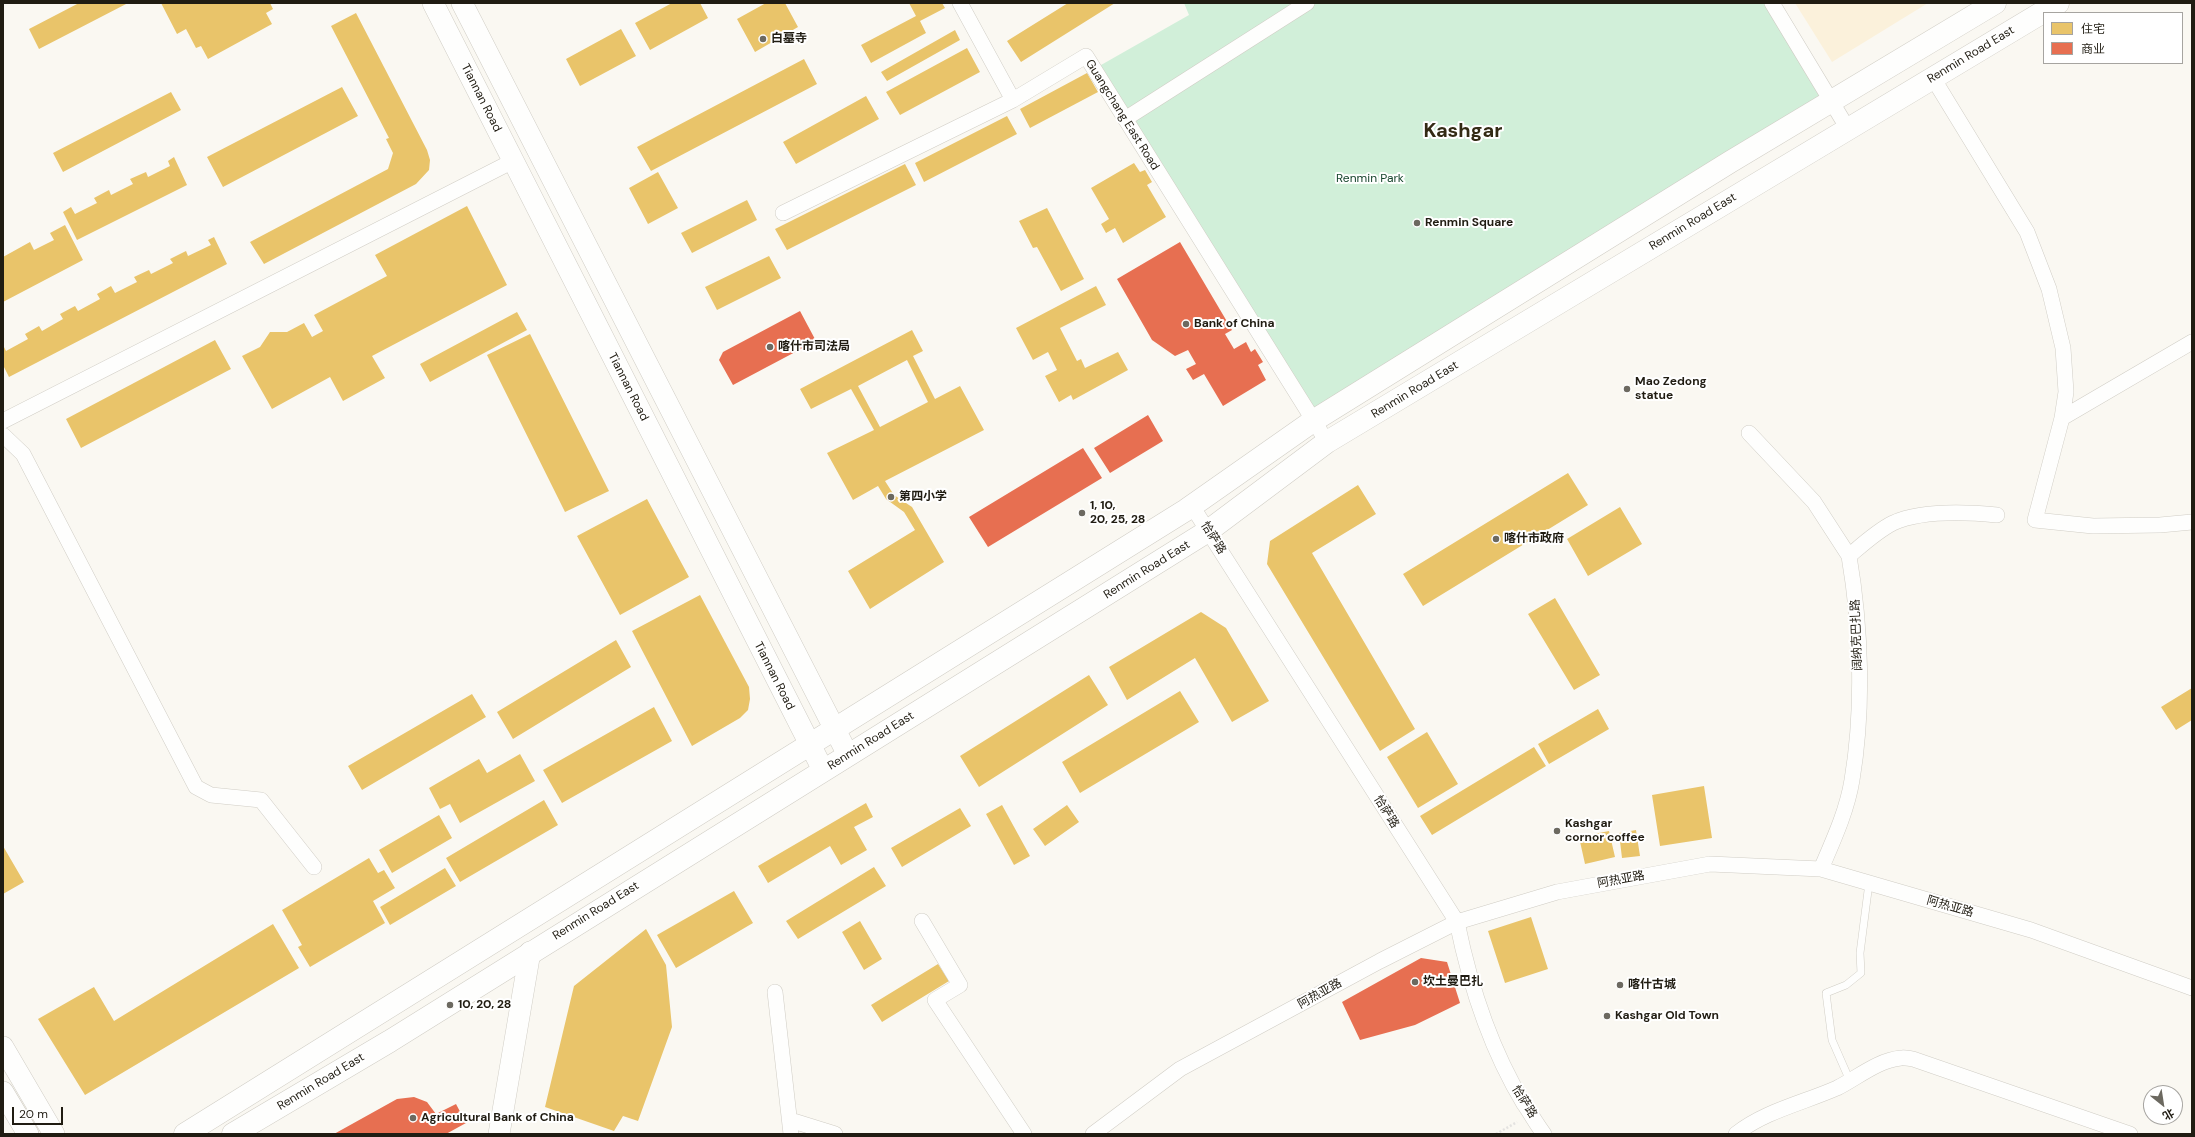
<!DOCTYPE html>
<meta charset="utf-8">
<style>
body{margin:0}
#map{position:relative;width:2195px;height:1137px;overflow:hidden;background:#faf8f2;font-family:"DM Sans","Noto Sans SC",sans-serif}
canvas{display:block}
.frame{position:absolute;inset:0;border:4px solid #201c12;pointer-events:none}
.legend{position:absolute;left:2043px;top:12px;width:140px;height:52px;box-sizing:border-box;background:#fff;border:1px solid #a6a4a0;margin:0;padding:5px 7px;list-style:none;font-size:12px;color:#201c12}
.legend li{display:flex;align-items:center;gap:8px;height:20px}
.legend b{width:20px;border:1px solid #a6a4a0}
.north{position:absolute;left:2143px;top:1085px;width:40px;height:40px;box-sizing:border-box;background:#fff;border:1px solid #a6a4a0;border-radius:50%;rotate:150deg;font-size:11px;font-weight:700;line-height:16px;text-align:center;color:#201c12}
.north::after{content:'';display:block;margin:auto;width:14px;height:18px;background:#6c6960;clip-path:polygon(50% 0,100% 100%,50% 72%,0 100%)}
.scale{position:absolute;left:12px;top:1107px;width:51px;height:18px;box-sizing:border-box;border:2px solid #201c12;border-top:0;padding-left:5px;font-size:12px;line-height:14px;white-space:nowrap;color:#201c12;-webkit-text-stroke:3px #fff;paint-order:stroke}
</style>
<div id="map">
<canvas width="2195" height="1137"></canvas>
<div class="frame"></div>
<ul class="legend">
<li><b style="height:11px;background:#e9c46a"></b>住宅</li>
<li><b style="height:11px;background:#e76f51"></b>商业</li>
</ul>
<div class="north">北</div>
<div class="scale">20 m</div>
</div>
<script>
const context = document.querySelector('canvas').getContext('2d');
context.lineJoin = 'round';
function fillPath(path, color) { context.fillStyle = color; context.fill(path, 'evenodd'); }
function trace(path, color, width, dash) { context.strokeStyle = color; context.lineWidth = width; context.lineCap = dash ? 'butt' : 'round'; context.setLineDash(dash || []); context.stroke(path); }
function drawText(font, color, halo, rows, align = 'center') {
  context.font = font + ' "DM Sans","Noto Sans SC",sans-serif'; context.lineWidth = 4; context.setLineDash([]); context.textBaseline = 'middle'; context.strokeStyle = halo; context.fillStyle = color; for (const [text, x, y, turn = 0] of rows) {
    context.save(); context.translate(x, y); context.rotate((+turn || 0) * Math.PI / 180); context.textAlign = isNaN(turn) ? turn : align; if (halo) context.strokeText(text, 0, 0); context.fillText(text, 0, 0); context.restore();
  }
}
fillPath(new Path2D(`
 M1795 3H1928L1832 62Z`), '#fbf1db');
fillPath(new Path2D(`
 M1184 3H1772L1832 101 1313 421 1094 69 1189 15Z`), '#d1efd9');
fillPath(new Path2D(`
 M79 3H128L39 49 29 29Z
 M161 3H270L273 9 266 13 272 24 208 59 201 46 196 48 186 29 177 34Z
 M672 3H700L708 18 650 50 635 23Z
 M766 3H785L798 27 755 52 737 19Z
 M909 3H942L945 8 920 21 926 33 871 63 861 45 916 16Z
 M1068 3H1115L1021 62 1007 41Z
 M356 13 427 150 430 160 429 170 416 184 264 264 250 242 388 169 393 153 386 139 389 138 331 26Z
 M621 29 636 56 580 86 566 59Z
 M955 30 960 40 887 81 881 72Z
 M967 48 980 72 900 115 886 92Z
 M804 59 817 84 651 171 637 147Z
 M1087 73 1098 92 1030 128 1020 109Z
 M342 87 358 116 223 187 207 157Z
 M171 92 181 110 63 172 53 153Z
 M866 96 879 119 796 164 783 142Z
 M1007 116 1017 134 924 182 915 163Z
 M174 157 187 185 77 240 63 212 71 207 75 214 97 203 94 198 109 190 111 195 133 184 130 179 146 172 148 177 170 166 168 161Z
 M1134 163 1140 172 1145 170 1152 182 1147 185 1166 217 1123 243 1115 228 1106 233 1101 224 1109 219 1091 188Z
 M905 164 916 185 787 250 775 229Z
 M658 172 678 208 648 224 629 188Z
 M747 200 757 220 692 253 681 233Z
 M467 206 507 285 372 356 385 378 343 401 330 377 272 409 242 356 260 347 270 332H287L304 323 312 337 323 331 314 315 387 276 375 255Z
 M1047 208 1084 279 1061 291 1037 247 1033 248 1019 221Z
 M65 225 83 260 3 302V257L30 242 34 250 54 240 50 233Z
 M214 237 227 264 9 377 3 365V345L6 351 28 339 25 334 39 326 42 331 63 319 60 314 75 306 78 311 100 299 97 294 111 286 115 293 137 282 134 277 149 270 151 274 173 263 170 259 186 251 188 256 211 245 208 240Z
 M769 256 781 278 717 310 705 287Z
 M1096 286 1106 305 1060 328 1077 361 1081 359 1085 368 1118 352 1128 370 1073 400 1071 395 1059 402 1045 376 1057 370 1048 352 1033 360 1016 328Z
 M517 312 527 330 430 382 420 364Z
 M912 330 923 351 913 356 935 399 960 386 984 430 885 481 894 495 912 507 944 562 870 609 848 571 915 530 904 512 886 499 878 486 853 500 827 453 874 430 851 389 811 409 800 389ZM907 360 928 402 880 427 858 386Z
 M530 334 609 491 565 512 487 355Z
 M215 340 231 369 81 448 66 419Z
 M1568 473 1588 505 1423 606 1403 574Z
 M1358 485 1376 514 1312 553 1415 729 1380 751 1267 564 1270 541Z
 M647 499 689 577 620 615 577 536Z
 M1620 507 1642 544 1588 576 1567 539Z
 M700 595 749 687 750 699 748 710 740 718 692 746 632 631Z
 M1555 598 1600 675 1574 690 1528 614Z
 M1201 612 1226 628 1269 701 1232 722 1195 658 1127 700 1109 667Z
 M616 640 631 667 513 739 497 712Z
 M1089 675 1108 705 979 787 960 756Z
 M2192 688V720L2176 730 2161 707Z
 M1180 691 1199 722 1080 793 1062 762Z
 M472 694 486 717 362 790 348 766Z
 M654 707 672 741 562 803 543 770Z
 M1598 709 1609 729 1549 764 1538 744Z
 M1427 732 1458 784 1418 808 1387 757Z
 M1534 747 1546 766 1432 835 1420 816Z
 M520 754 535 781 460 823 450 804 440 809 429 788 479 759 487 773Z
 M1704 786 1712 838 1660 846 1652 795Z
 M544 800 558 825 460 882 446 858Z
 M866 803 873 817 854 827 867 850 841 865 830 846 768 883 758 866Z
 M1002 805 1030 856 1014 865 986 814Z
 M1067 805 1079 822 1045 846 1033 829Z
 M960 808 971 826 902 867 891 848Z
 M439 815 452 838 392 873 379 850Z
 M1636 830 1640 856 1622 858 1619 833Z
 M1609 831 1615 857 1585 864 1579 837Z
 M3 846 24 882 3 894Z
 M369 858 378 873 384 870 395 888 373 901 385 923 310 967 298 947 302 945 282 910Z
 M874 867 886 886 798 939 786 921Z
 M445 868 456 886 390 925 380 907Z
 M734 891 753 923 676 968 657 935Z
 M1531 917 1548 969 1505 983 1488 931Z
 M860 921 882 959 864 970 842 932Z
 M273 924 299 968 85 1095 38 1019 94 987 114 1021Z
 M646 929 666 965 672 1027 638 1121 623 1116 614 1131 545 1107 574 986Z
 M938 964 949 981 882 1022 871 1005Z`), '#e9c46a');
fillPath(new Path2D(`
 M1180 242 1232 330 1225 334 1234 349 1246 342 1251 352 1255 349 1263 362 1258 365 1266 380 1223 406 1204 374 1193 380 1186 369 1196 364 1188 350 1175 356 1152 340 1117 279Z
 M800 311 816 341 733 385 719 360 723 352Z
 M1148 415 1163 441 1110 473 1094 448Z
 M1083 448 1102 478 988 547 969 517Z
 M1421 958 1447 962 1460 1003 1415 1025 1360 1040 1342 1002Z
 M414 1097 427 1102 436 1114 456 1104 466 1123 446 1134H334L397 1099Z`), '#e76f51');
const lane = new Path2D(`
 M1850 1081 1832 1040 1826 993 1846 985 1861 973 1860 953 1869 883`);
const street = new Path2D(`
 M960 3 1013 100
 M1772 3 1848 129
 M1933 78 2027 232 2049 289 2063 348 2066 392 2062 418 2035 520 2093 526 2160 525 2192 522
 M1125 119 1307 3
 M783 213 1013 100 1086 56 1327 442
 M2062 418 2192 342
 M3 421 513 161
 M1749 433 1814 502 1849 556
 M3 435 23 454 196 787 211 795 261 800 314 867
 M1192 506 1457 922C1470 986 1490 1048 1524 1104 1531 1114 1537 1125 1544 1134
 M1821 869C1833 841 1847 811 1852 780 1864 708 1861 627 1849 556 1863 544 1877 531 1893 523 1922 510 1966 512 1997 515
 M922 921 960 985 935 1000 1024 1134
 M775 992 791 1134
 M790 1120 835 1134
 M1093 1134 1180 1069 1380 961 1457 922 1557 892 1710 864 1821 869 2031 930 2192 988
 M1736 1134C1765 1111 1803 1103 1837 1088 1857 1078 1878 1060 1901 1058 1905 1057 1910 1059 1913 1059L2130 1134`);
const secondary = new Path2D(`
 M433 3 823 770
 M462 3 848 755
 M3 1047 54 1134
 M3 1092 28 1134
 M499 1134 530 952`);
const primary = new Path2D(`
 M185 1134 1186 510 1313 421 1730 162 1995 3
 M233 1134 390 1041 1208 531 1327 442 2058 3`);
trace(lane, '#d0cdc5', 8);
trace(street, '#d0cdc5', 16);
trace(secondary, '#d0cdc5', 22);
trace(primary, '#d0cdc5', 23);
trace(new Path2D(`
 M1496 1134 1517 1122`), '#e3e2e0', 2.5, [2, 2]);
trace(lane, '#fefefd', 7);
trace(street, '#fefefd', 15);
trace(secondary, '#fefefd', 21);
trace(primary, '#fefefd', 22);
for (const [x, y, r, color] of [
 [763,39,4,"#6c6960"],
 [1417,223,4,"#6c6960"],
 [1186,324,4,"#6c6960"],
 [770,347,4,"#6c6960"],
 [1627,389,4,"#6c6960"],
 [891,497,4,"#6c6960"],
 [1082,513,4,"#6c6960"],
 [1496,539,4,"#6c6960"],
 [1557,831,4,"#6c6960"],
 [1415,982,4,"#6c6960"],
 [1620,985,4,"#6c6960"],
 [450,1005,4,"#6c6960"],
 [1607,1016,4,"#6c6960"],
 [413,1118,4,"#6c6960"]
]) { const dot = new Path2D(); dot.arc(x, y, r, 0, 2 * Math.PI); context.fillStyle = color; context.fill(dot); trace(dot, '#fff', 1.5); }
drawText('bold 12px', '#201c12', '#fff', [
 ["白墓寺",771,39],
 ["Renmin Square",1425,223],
 ["Bank of China",1194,324],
 ["喀什市司法局",778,347],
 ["Mao Zedong",1635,382],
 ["statue",1635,396],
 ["第四小学",899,497],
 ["1, 10,",1090,506],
 ["20, 25, 28",1090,520],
 ["喀什市政府",1504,539],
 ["Kashgar",1565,824],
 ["cornor coffee",1565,838],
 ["坎土曼巴扎",1423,982],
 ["喀什古城",1628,985],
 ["10, 20, 28",458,1005],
 ["Kashgar Old Town",1615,1016],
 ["Agricultural Bank of China",421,1118]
], 'left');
drawText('12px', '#201c12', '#fff', [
 ["Renmin Road East",1971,55,-31],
 ["Tiannan Road",481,98,63],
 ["Guangchang East Road",1122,115,58],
 ["Renmin Road East",1693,222,-31],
 ["Tiannan Road",628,387,63],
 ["Renmin Road East",1415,390,-31],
 ["恰萨路",1213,538,58],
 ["Renmin Road East",1147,570,-32],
 ["阔纳克巴扎路",1857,635,-92],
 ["Tiannan Road",774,676,63],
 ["Renmin Road East",871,741,-32],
 ["恰萨路",1386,812,58],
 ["阿热亚路",1621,880,-10],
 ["阿热亚路",1950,907,16],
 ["Renmin Road East",596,911,-32],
 ["阿热亚路",1320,994,-29],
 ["Renmin Road East",321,1082,-31],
 ["恰萨路",1524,1102,58]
]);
drawText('12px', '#17452d', '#fff', [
 ["Renmin Park",1370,179]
]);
drawText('bold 20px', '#332a14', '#fff', [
 ["Kashgar",1463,132]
]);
</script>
